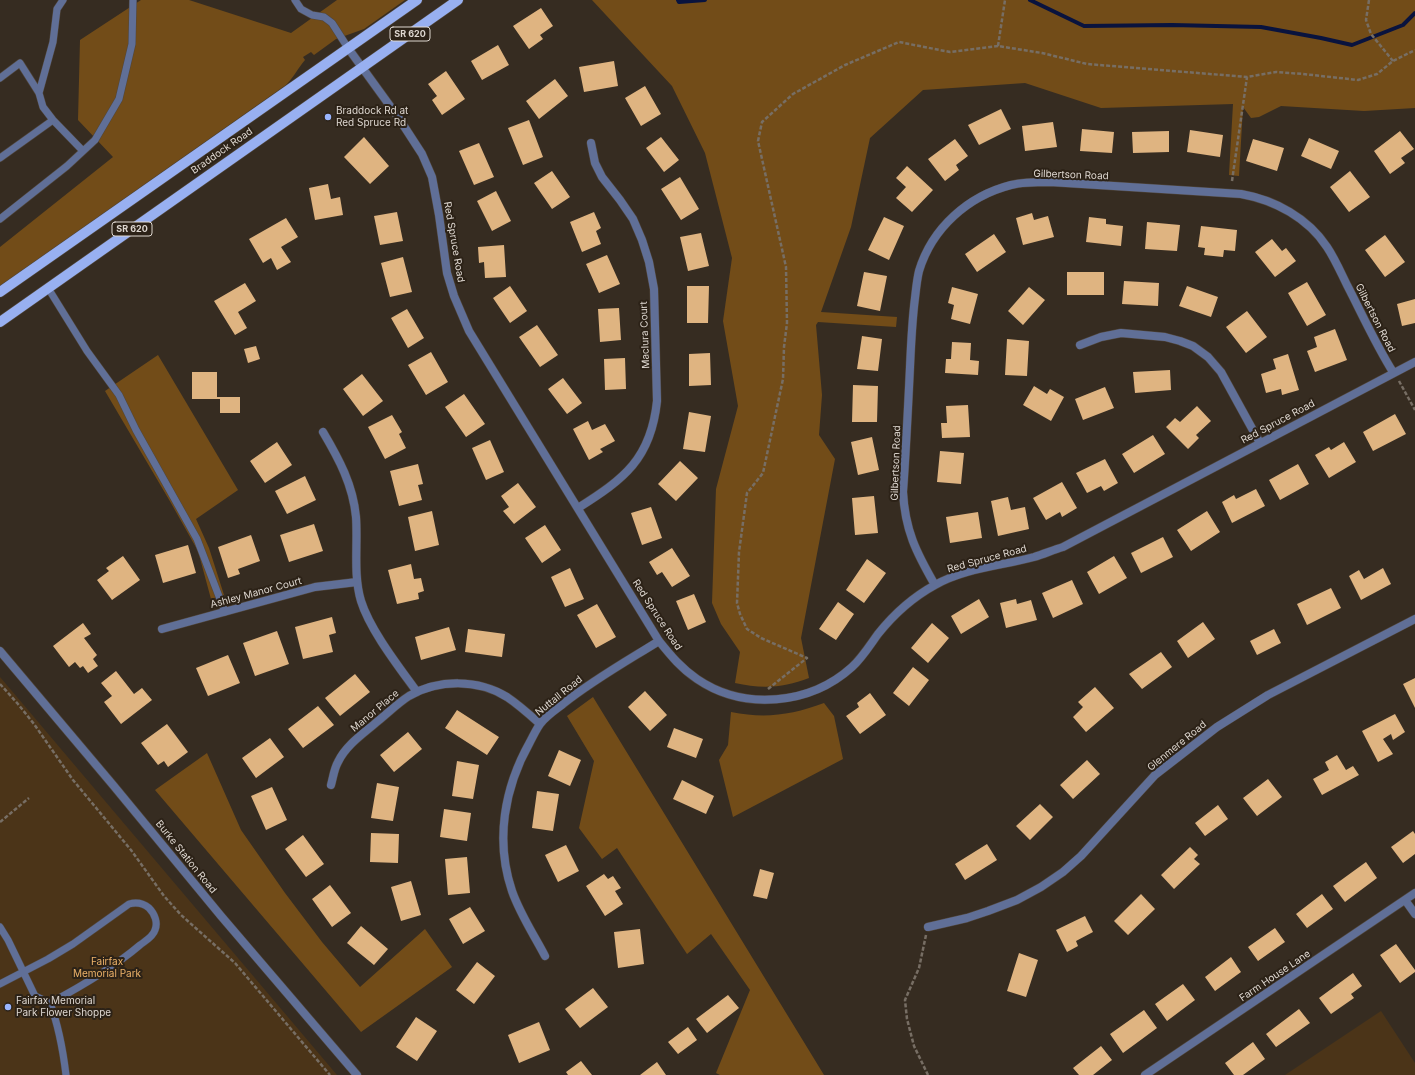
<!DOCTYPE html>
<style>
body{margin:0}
canvas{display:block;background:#362c21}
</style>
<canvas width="1415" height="1075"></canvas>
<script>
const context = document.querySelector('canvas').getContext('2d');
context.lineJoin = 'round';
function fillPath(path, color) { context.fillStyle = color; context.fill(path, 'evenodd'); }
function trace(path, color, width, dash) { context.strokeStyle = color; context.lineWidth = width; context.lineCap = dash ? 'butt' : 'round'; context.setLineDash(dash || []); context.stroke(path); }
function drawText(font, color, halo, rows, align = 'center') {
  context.font = font + ' Inter,sans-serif'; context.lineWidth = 4; context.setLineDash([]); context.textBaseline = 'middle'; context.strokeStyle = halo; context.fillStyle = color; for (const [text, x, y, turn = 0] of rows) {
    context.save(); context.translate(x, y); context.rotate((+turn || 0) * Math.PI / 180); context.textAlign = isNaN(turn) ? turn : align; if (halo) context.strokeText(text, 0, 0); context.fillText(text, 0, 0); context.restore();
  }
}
fillPath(new Path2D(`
 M0 677 337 1075H0Z
 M1381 1011 1415 1063V1075H1285Z`), '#4b3418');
fillPath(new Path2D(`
 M141 0H189L291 33 337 0H405L364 29 336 39 314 55 311 52 303 57 305 60C298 68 294 77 286 85L0 286V247L113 157 78 120 80 40Z
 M592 0H1415V108L1364 111 1281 106 1259 117 1251 118 1243 107 1239 176 1229 175 1233 104 1101 108 1025 83 923 90 870 138 851 227 821 312 897 317 896 327 818 322 816 325 822 395 819 435 835 459 801 638 809 678C784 688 761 689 735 683L740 652 721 624 712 603 716 489 738 406 723 321 732 258 705 153 672 86Z
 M158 355 238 490 196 519 209 548 224 595 211 599 198 551 171 503 105 391Z
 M593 697 824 1075H720L716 1073 750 990 711 934 687 954 617 848 602 859 579 828 594 761 567 716Z
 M824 703 834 716 843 759 733 817 719 760 728 745 731 712C765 719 792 715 824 703Z
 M207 753 241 830 285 893 322 942 360 987 425 929 452 967 361 1032 155 790Z`), '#724c18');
trace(new Path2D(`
 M678 0 679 2 705 0
 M1030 0 1084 26 1172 25 1261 27 1321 38 1352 45 1403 25 1415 13`), '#09133e', 4);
fillPath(new Path2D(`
 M541 8 553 26 540 35 543 39 529 49 513 26Z
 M498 45 509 65 482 80 471 61Z
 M614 61 618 86 584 92 579 67Z
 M446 71 465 99 442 115 432 100 437 96 428 84Z
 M555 79 568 96 539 119 526 101Z
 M645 86 661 114 641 126 625 98Z
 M1001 109 1011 129 979 145 968 125Z
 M529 120 543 157 523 165 508 128Z
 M1053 122 1057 147 1025 151 1022 126Z
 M1082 129 1114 132 1112 153 1080 151Z
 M1190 130 1223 135 1220 157 1187 152Z
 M1169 131V152L1133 153 1132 132Z
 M1400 131 1414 149 1401 158 1405 163 1390 174 1374 151Z
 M364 137 389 166 370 184 344 157Z
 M661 137 679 160 664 172 646 148Z
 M1309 138 1339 151 1331 169 1301 156Z
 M955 139 968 156 956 165 959 170 945 181 928 159Z
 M1253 139 1284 148 1277 171 1246 161Z
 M479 143 494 177 474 185 459 151Z
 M907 166 933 190 912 212 896 198 906 187 896 178Z
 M552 171 570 197 552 209 534 183Z
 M1350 171 1370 197 1349 212 1330 187Z
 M680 177 699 209 681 220 661 189Z
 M328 184 331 199 340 197 343 215 315 220 309 188Z
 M496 191 511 221 492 231 477 201Z
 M397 212 403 241 380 245 374 216Z
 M594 212 601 228 596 231 601 244 582 252 570 222Z
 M1032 213 1034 220 1048 216 1054 237 1023 245 1016 218Z
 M884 217 904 226 889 260 868 250Z
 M1089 217 1106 219V224L1123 226 1121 246 1086 242Z
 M286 218 298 237 281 247 291 262 277 270 271 258 263 263 249 239Z
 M1147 222 1180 225 1177 251 1145 249Z
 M1201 226 1237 230 1235 251 1224 250 1223 257 1204 255 1205 248 1198 247Z
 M701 233 709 266 688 271 680 237Z
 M994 234 1006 252 977 272 965 254Z
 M1385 235 1405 262 1385 277 1365 250Z
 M1272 239 1282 251 1286 248 1296 261 1275 277 1255 252Z
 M504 245 506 277 485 278 484 262 479 263 478 247Z
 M607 255 620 284 599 293 586 264Z
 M403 257 412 292 390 297 381 263Z
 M864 272 887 276 880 311 857 306Z
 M1067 272H1104V295H1067Z
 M1124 281 1159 283 1158 306 1122 304Z
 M1307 282 1326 315 1307 326 1288 293Z
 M245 283 256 301 238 312 247 328 235 335 214 301Z
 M510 286 527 311 510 323 493 298Z
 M687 286H709L708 323H687Z
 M1187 286 1218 297 1211 317 1179 306Z
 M952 287 978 294 970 324 951 319 954 305 948 303Z
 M1029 287 1045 300 1023 325 1008 311Z
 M1415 299V323L1402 326 1397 304Z
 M619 308 621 340 600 342 598 309Z
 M407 309 424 338 408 348 391 318Z
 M1247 311 1267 337 1246 353 1226 327Z
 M537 325 558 355 540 367 519 337Z
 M1335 329 1347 360 1315 372 1307 351 1317 347 1314 337Z
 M862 336 882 339 878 371 857 369Z
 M1007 339 1029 341 1027 376 1005 375Z
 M952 342 971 343 970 360 979 361 978 375 945 373 946 359H951Z
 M256 346 260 359 248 363 244 349Z
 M431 352 448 382 426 395 408 365Z
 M710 353 711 385 689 386V354Z
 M1288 354 1299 390 1282 395 1281 389 1266 393 1261 374 1276 369 1273 359Z
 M625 358 626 389 605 390 604 359Z
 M1170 370 1171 390 1135 393 1133 372Z
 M192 372H217V397H240V413H220V399H192Z
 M362 374 383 401 363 416 343 389Z
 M563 378 582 403 567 414 548 389Z
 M853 385 878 386 877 422H852Z
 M1034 386 1047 394 1050 389 1064 397 1051 421 1023 405Z
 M1105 387 1114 408 1083 420 1075 399Z
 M464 394 485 424 466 437 445 407Z
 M968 405 970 437 942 438 941 423H947L946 406Z
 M1197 406 1211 421 1196 435 1199 438 1188 449 1166 427 1175 418 1180 422Z
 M689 412 711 416 705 452 683 449Z
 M1395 414 1406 434 1373 451 1363 432Z
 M392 415 402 432 399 434 406 448 385 459 368 427Z
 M588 421 592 430 605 424 615 441 600 449 603 452 589 460 573 429Z
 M1153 435 1165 454 1134 473 1122 454Z
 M872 437 879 470 858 475 851 442Z
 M490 440 504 472 486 480 472 448Z
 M277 442 292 465 265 483 250 461Z
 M1344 442 1356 462 1329 478 1315 455 1329 447 1331 450Z
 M940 451 964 453 961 484 937 482Z
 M1105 459 1118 483 1104 491 1101 486 1087 493 1076 473Z
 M680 461 698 478 676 501 658 484Z
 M418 464 423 484 418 485 422 500 399 506 390 471Z
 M1298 464 1309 484 1280 500 1269 480Z
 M305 476 316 500 287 514 275 491Z
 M1062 482 1077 508 1062 517 1060 512 1046 520 1033 498Z
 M518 483 536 507 514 524 503 511 509 507 501 496Z
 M1256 489 1265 506 1232 523 1222 502 1234 495 1236 499Z
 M874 496 878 533 855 535 852 498Z
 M1008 497 1011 510 1025 507 1029 529 998 536 991 501Z
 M651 507 662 538 642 545 631 513Z
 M432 511 439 545 415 551 408 517Z
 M1207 511 1220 532 1191 551 1177 530Z
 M978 512 982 538 950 543 946 517Z
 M314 524 323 551 289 562 280 535Z
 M545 525 561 550 542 563 525 538Z
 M251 535 260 561 238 569 240 574 228 578 218 547Z
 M1163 537 1173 557 1141 573 1131 553Z
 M188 545 196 573 163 583 155 555Z
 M672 548 690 576 672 587 662 572 657 575 649 562Z
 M123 556 140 580 112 600 97 580 109 571 106 568Z
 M1114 556 1127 578 1099 594 1087 572Z
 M867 559 886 573 864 603 846 590Z
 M411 564 414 579 421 578 424 591 418 593 419 599 397 604 388 570Z
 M570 568 584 599 565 607 551 577Z
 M1383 568 1391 584 1361 600 1349 576 1359 570 1364 579Z
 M1072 580 1083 604 1053 618 1042 593Z
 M1331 588 1341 608 1307 625 1297 604Z
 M694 594 706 622 688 630 676 601Z
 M979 599 989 617 961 634 951 616Z
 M1016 599 1017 604 1031 600 1037 620 1006 628 1000 603Z
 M838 602 854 614 836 640 819 629Z
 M597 604 616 637 596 648 577 615Z
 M332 617 336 633 329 635 333 652 303 659 295 627Z
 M1203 622 1215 639 1188 658 1177 641Z
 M83 623 91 634 84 638 97 655 93 659 98 666 88 673 83 666 80 668 75 662 69 667 53 646Z
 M932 623 949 638 928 663 911 648Z
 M449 627 456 650 421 660 415 637Z
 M468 629 505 634 502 657 465 652Z
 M1274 629 1281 643 1257 655 1250 641Z
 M277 631 289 664 255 676 243 643Z
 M1161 652 1172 667 1142 689 1129 674Z
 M228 655 240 683 208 696 196 668Z
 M913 667 929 680 909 706 893 693Z
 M116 671 134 694 142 688 152 700 121 724 104 702 112 696 101 683Z
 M355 674 370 692 340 716 325 698Z
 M1415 678V708L1403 684Z
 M1095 687 1114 708 1086 732 1073 717 1083 707 1078 702Z
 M645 691 667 715 650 731 628 707Z
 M870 693 886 715 860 734 846 716 859 707 857 703Z
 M318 706 334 725 303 748 288 729Z
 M457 710 499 737 487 755 445 728Z
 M1395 714 1405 732 1393 740 1391 734 1383 739 1393 754 1378 762 1362 731Z
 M167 724 188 752 168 767 164 761 158 765 141 743Z
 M674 728 703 739 696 758 667 747Z
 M408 732 422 749 394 772 380 755Z
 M270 738 284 757 256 778 242 758Z
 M559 750 581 760 570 786 548 776Z
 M1337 755 1346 770 1353 766 1359 775 1322 795 1313 779 1329 770 1325 762Z
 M1087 760 1100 774 1073 799 1060 785Z
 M457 761 479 765 473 799 452 796Z
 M1268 779 1282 797 1257 816 1243 798Z
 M682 780 714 796 706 814 673 799Z
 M377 783 399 787 393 821 371 818Z
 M272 787 287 820 266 830 251 796Z
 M537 791 559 794 553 831 532 828Z
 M1040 804 1053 817 1030 840 1016 826Z
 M1218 805 1228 819 1205 836 1195 823Z
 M444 809 471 813 467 841 440 837Z
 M1413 831 1415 834V854L1403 863 1391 847Z
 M371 833 399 834 398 863 370 862Z
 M303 835 324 864 306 877 285 849Z
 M987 844 997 860 965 880 955 864Z
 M566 845 579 871 558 882 545 855Z
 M1190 847 1198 855 1194 859 1200 864 1174 889 1161 875Z
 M467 857 470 893 448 895 445 859Z
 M1366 862 1377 878 1345 902 1333 886Z
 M760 869 774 873 767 899 753 896Z
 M604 874 608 879 613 876 621 888 615 891 623 904 605 916 586 886Z
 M411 881 421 915 401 921 391 887Z
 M330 885 351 913 332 927 312 899Z
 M1141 894 1155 909 1128 935 1114 921Z
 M1322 894 1333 909 1307 928 1296 914Z
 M470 907 485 931 463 944 449 919Z
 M1085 916 1093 932 1076 941 1078 946 1067 952 1056 930Z
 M361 926 388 949 374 965 347 943Z
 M1275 928 1285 942 1258 961 1248 947Z
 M640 929 644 964 618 968 614 932Z
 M1396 944 1415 970V972L1400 983 1380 955Z
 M1019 953 1038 960 1026 997 1007 991Z
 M1231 957 1241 972 1215 991 1205 977Z
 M477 962 495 976 474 1004 456 990Z
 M1353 973 1362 986 1351 994 1354 998 1331 1014 1319 998Z
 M1183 984 1195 1000 1167 1021 1155 1004Z
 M593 988 608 1007 580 1028 565 1009Z
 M728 995 739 1008 707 1033 696 1019Z
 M1299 1009 1310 1023 1276 1047 1266 1034Z
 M1144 1010 1157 1028 1123 1053 1110 1034Z
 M416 1017 437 1031 417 1061 396 1047Z
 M539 1022 550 1050 519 1063 508 1035Z
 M688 1027 697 1040 678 1054 668 1042Z
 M1253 1042 1265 1059 1243 1075H1234L1225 1063Z
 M1101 1046 1112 1060 1093 1075H1079L1073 1068Z
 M581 1061 592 1075H568L566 1072Z
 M657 1062 666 1075H640Z`), '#dfb481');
const service = new Path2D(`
 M295 0 301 9 312 15 324 17 332 23 348 48
 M0 78 20 63 39 93 43 107 53 120 83 151
 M39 93 53 42 57 9 63 0
 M0 158 53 120
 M0 219 67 166 95 140 119 99 132 44 133 0
 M48 288 87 351 119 395 136 430 197 539 225 612
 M0 927 8 940 35 996 50 1003C59 1027 63 1050 66 1075
 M0 984 48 959 73 944 129 904C136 902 143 903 149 908 155 914 158 923 155 930 153 937 145 941 140 945 113 968 82 986 50 1003`);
const minor = new Path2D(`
 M348 48 398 117 422 154 432 177 439 215 447 273 454 296 469 331 659 641C671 656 682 669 697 679 744 711 810 705 852 667 862 658 870 645 878 634 894 614 913 597 935 585 965 568 1001 566 1034 557 1044 554 1053 550 1063 547L1415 362
 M1080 345 1101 337 1121 333 1165 337 1180 341 1193 346 1208 357 1221 372 1260 443
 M323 432C339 459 353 485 356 517 358 545 353 574 361 601 370 630 399 667 417 692
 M578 508C624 479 651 459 657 401L654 289 649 262 642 240 633 219 620 200 602 177 595 163 591 143
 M935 585C916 552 905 530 903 492 906 450 908 409 910 367 911 344 912 321 915 298 916 289 917 279 919 271 932 228 968 196 1011 185 1023 182 1037 182 1050 182L1241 194C1275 200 1308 218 1327 247 1335 259 1341 273 1347 285 1362 314 1376 345 1393 372
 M162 629 315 587 357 582
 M331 785C333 778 334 769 338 762 346 745 364 733 378 721 388 713 398 703 409 696 439 679 478 679 507 697 519 705 530 715 540 724
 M1405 900 1415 914
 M928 927 967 918 988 911 1017 900 1041 887 1063 872 1081 856 1155 775 1217 727 1268 695 1415 619
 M545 956C534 935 520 914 512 891 495 841 504 788 530 742 533 736 536 730 540 724 546 716 555 710 563 704 593 680 627 661 659 641
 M1145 1075 1415 893`);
const tertiary = new Path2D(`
 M0 651 113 785 221 916 357 1075`);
const primary = new Path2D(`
 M0 292 417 0
 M0 322 458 0`);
trace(service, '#51473d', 8);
trace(minor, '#51473d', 9);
trace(tertiary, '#51473d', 9);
trace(primary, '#51473d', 11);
trace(new Path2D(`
 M1369 0 1366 20 1371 34 1393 61
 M998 46 1005 0
 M1232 181 1247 77
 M1399 381 1415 410
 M0 684 18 704 34 724 73 780 131 850 164 896 181 915 235 963 330 1075
 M768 689 807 658 761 638 747 629 740 614 737 603 739 552 747 493 763 473 783 379 784 347 787 323 786 267 758 141 762 122 793 94 845 65 899 42 950 52 998 46 1042 53 1087 64 1247 77 1276 72 1303 74 1358 80 1377 74 1393 61 1415 50
 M0 822 29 798
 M926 935 919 968 905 1000 907 1019 914 1046 928 1075`), '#776e64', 2.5, [4, 2]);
trace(service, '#606f97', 7);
trace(minor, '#606f97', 8);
trace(tertiary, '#606f97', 8);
trace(primary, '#98b0f1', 10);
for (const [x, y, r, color] of [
 [328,117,4,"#9ab5fd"],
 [8,1007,4,"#9ab5fd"]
]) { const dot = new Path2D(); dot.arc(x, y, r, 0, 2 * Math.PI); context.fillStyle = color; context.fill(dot); trace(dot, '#2c2217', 1.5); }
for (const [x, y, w] of [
 [410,34,40],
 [132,229,40]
]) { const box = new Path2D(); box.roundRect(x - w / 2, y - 7, w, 14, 3); context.fillStyle = '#2c2217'; context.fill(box); trace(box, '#ded7d0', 1); }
drawText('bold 9px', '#ded7d0', null, [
 ["SR 620",410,34],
 ["SR 620",132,229]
]);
drawText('10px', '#ded7d0', '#2c2217', [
 ["Braddock Rd at",336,111],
 ["Red Spruce Rd",336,123],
 ["Fairfax Memorial",16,1001],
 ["Park Flower Shoppe",16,1013]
], 'left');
drawText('10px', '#ded7d0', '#2c2217', [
 ["Braddock Road",222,151,-35],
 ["Gilbertson Road",1071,175,2],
 ["Red Spruce Road",454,242,80],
 ["Gilbertson Road",1375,318,63],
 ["Maclura Court",645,335,-92],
 ["Red Spruce Road",1278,422,-28],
 ["Gilbertson Road",896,463,-88],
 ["Red Spruce Road",987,559,-15],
 ["Ashley Manor Court",256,593,-15],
 ["Red Spruce Road",657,615,57],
 ["Nuttall Road",559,696,-39],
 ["Manor Place",375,711,-40],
 ["Glenmere Road",1177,746,-39],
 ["Burke Station Road",186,857,51],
 ["Farm House Lane",1275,976,-34]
]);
drawText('10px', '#edb269', '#2c2217', [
 ["Fairfax",107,962],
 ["Memorial Park",107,974]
]);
</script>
